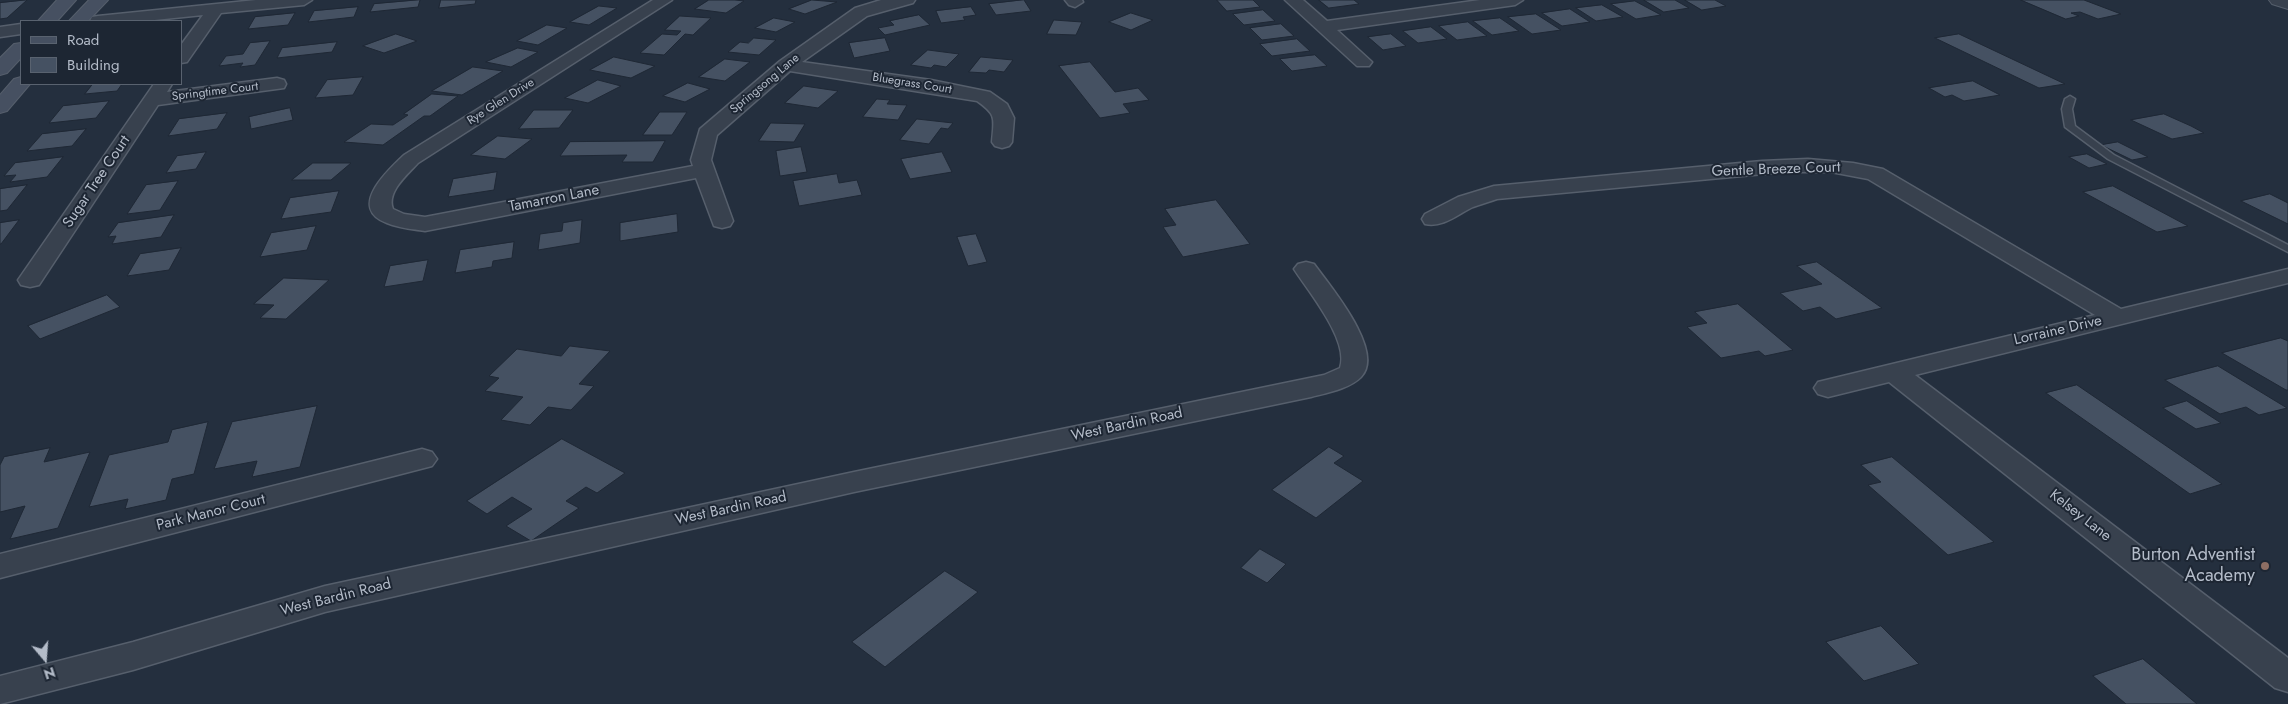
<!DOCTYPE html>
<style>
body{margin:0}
#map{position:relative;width:2288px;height:704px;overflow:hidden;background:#242f3e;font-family:Jost,sans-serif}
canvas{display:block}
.legend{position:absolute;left:20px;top:20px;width:162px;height:65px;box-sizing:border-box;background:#1d2633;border:1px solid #59626f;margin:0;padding:6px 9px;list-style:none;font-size:15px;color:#b4bcc9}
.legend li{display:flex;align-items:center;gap:10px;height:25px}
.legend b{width:25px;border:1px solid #59626f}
.north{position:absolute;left:20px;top:634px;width:50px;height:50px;-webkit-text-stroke:4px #1d2633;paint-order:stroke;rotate:162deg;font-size:14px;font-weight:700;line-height:20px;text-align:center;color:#b4bcc9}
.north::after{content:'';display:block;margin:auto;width:18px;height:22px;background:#b4bcc9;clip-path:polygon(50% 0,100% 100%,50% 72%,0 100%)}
</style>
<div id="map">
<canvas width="2288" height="704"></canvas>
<ul class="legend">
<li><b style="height:6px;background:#465061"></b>Road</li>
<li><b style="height:14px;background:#455162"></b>Building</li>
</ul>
<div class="north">N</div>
</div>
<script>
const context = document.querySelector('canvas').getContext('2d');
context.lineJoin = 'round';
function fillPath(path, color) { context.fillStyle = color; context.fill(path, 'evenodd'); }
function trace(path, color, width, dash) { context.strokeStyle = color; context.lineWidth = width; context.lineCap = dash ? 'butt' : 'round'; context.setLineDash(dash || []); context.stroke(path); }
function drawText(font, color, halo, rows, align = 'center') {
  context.font = font + ' Jost,sans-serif'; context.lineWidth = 4; context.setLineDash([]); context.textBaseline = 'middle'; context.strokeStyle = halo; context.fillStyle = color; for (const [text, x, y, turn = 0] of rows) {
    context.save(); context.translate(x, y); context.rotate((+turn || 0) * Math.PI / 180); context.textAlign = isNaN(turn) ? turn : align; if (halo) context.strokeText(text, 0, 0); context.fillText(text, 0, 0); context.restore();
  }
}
const building = new Path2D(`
 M27 0 7 18 0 19V3Z
 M420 0 418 7 370 12 374 4Z
 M441 0H476L475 4 439 8Z
 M709 0H735L744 1 726 13 695 9Z
 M812 0 837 2 805 14 789 9Z
 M1024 0 1031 11 996 15 989 4Z
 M1217 0H1253L1260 7 1227 11Z
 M1319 0H1354L1359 4 1329 8Z
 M1644 0H1675L1689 8 1664 12Z
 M1685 0H1715L1726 6 1702 10Z
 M2021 0H2084L2121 14 2098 19 2080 12 2071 13 2079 16 2066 19Z
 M1635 1 1661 15 1636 19 1611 4Z
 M1602 5 1623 17 1596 21 1576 8Z
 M599 6 617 8 589 25 570 22Z
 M358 7 354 17 308 22 314 11Z
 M971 7 976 15 963 17 965 20 941 23 936 11Z
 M1570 9 1590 22 1562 26 1542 13Z
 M1263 10 1275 21 1244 25 1233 14Z
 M295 13 288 25 248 29 255 17Z
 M1131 13 1153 20 1131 30 1109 22Z
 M1536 14 1561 30 1532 34 1508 17Z
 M919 15 930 25 885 35 878 28 894 25 890 21Z
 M680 16 711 18 693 35 685 34 664 55 640 53 662 34 677 35 681 31 665 30Z
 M774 18 795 22 776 32 755 28Z
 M1500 18 1519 31 1492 35 1473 21Z
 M1054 20 1082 22 1076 35 1047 34Z
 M1468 22 1487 36 1457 40 1439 26Z
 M1281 24 1294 36 1262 40 1250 28Z
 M547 25 567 28 538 45 517 41Z
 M1431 27 1447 39 1418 43 1403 31Z
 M396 34 417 41 384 53 363 46Z
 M1391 34 1406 46 1383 50 1368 37Z
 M1959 34 2065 84 2039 88 1935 38Z
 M754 38 776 40 759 55 728 52 740 42 748 43Z
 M885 38 890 51 854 58 849 43Z
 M1297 39 1310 51 1272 56 1260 44Z
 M270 41 255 65 240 67 243 63 219 66 226 56 243 54 250 43Z
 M337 42 332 52 277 58 282 48Z
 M518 48 538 52 511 67 486 62Z
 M928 50 959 54 946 67 934 65 931 68 911 65Z
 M1315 55 1327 66 1292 71 1280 59Z
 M614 57 655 66 631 78 590 70Z
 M981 57 1013 60 1004 72 989 70 986 73 969 72Z
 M725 59 750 62 725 81 699 77Z
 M1090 62 1115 92 1138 88 1149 100 1123 104 1130 113 1100 118 1059 66Z
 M473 67 503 71 462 95 432 91Z
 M363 77 353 95 315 98 327 80Z
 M598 80 621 86 588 103 565 98Z
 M1973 81 2000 95 1964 101 1952 95 1945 97 1929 88Z
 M688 83 710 89 685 102 663 96Z
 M93 84H122L117 91 85 94Z
 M804 86 838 91 818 108 785 103Z
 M432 94 458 96 430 116H424L383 145 344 142 371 124 393 125 408 115 404 114Z
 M877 99 890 100 887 104 907 105 898 120 863 117Z
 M109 101 96 118 49 123 63 106Z
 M290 108 293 120 251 129 249 117Z
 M534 110H573L559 128 519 129Z
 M660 112H687L672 135H643Z
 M227 113 217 129 168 136 179 119Z
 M2164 114 2191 126 2204 133 2172 139 2131 120Z
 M917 119 953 123 948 129 941 128 929 144 900 140Z
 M771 123 805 124 794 142 759 141Z
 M86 129 72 146 27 151 42 134Z
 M498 136 532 139 505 159 471 155Z
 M665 141 653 162H622L627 155 560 156 570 142Z
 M2118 142 2148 157 2132 160 2101 145Z
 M801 147 807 172 780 176 776 151Z
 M206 152 196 169 166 173 177 156Z
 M942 152 952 172 910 179 901 159Z
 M2087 154 2107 164 2089 168 2069 157Z
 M63 157 47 177 10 182 16 175 4 176 15 163Z
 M313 163H351L331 180H292Z
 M497 172 494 190 448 197 453 179Z
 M837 174 839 183 857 180 862 195 799 206 793 181Z
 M178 181 160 210 127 214 146 185Z
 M27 185 7 210 0 211V189Z
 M2113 186 2188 226 2157 232 2083 192Z
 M339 191 331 212 281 219 290 198Z
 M2270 194 2288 203V224L2241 201Z
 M1216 200 1250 244 1183 257 1163 227 1176 225 1165 209Z
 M677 214 678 232 620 241V223Z
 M174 215 161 237 112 244 116 236 108 237 118 223Z
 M19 220 1 244H0V223Z
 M582 220 580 243 538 250 540 234 562 231 563 223Z
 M316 226 307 250 260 257 271 233Z
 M976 234 987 262 968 266 957 237Z
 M514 242 512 258 493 261 492 267 455 273 460 250Z
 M181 248 169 270 127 276 140 254Z
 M428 260 423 281 384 287 390 266Z
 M1817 262 1882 308 1836 319 1820 307 1803 311 1780 293 1822 284 1797 266Z
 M284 278 329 280 286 319 260 318 274 305 254 304Z
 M107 295 120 307 40 339 28 326Z
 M1738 304 1793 350 1765 356 1759 351 1721 358 1687 327 1707 323 1695 312Z
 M2281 338 2288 341V390H2286L2222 353Z
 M570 346 610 351 579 384 594 386 571 410 548 407 530 425 501 420 523 397 485 391 499 378 489 376 517 349 561 356Z
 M2218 366 2287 408 2259 415 2246 407 2220 414 2165 380Z
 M2077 385 2222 484 2190 494 2046 393Z
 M2187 401 2221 423 2196 429 2163 408Z
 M317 406 300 467 252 477 257 461 214 469 232 422Z
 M208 422 194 474 172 479 166 500 125 509 128 499 89 507 109 455 168 442 172 430Z
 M562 439 625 473 597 493 586 487 566 501 579 508 531 541 506 526 532 509 512 497 487 514 467 501Z
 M1329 447 1344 456 1334 463 1363 481 1316 518 1272 490Z
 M50 448 44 462 90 452 58 528 10 539 25 506 0 512V465L4 457Z
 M1892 457 1994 542 1948 555 1868 485 1881 482 1861 465Z
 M1260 549 1286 564 1267 583 1241 568Z
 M945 571 978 592 885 667 852 642Z
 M1881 626 1919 664 1864 681 1826 642Z
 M2143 659 2197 704H2126L2093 676Z`);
fillPath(building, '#455162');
trace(building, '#1f2835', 1);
const service = new Path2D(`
 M2070 96 2075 99 2072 109 2075 126 2114 155 2288 245V252L2108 159 2065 127 2062 109 2065 99Z`);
const minor = new Path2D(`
 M256 0H312L304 5 221 13 187 62 181 63V45L203 15 145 21H90L92 17 98 16Z
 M653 0H672L418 163C408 174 386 192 393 209L404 214 425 217 693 166 691 160 700 129 780 61 855 8 881 0H915L913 3 867 16 802 62 931 80 990 92 1007 104 1014 118 1012 142 1009 146 1002 148 995 146 992 142C994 118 997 115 977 101L790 71 717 135 711 160 733 221 730 226 722 228 714 226 696 178 425 231C412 229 399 228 387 223 347 208 387 171 404 155Z
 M1065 0H1082L1083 2 1075 7 1069 5Z
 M1285 0H1303L1327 21 1480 0H1523L1515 5 1337 30 1372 62 1369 66H1357Z
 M21 24V34L0 37V27Z
 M277 78 284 80 286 84 284 88 158 105 39 285 30 287 21 285 18 280 154 84H172L167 92Z
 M1808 159 1853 163 1883 169 2121 309 2288 269V283L1915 375 2288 658V692L2275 688 1889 382 1828 397 1818 394 1814 388 1818 382 2095 315 1868 179 1831 172H1785L1497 199C1489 202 1481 204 1473 207 1458 214 1443 228 1425 224L1422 219 1425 214 1458 197 1494 186 1762 161Z
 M1306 262 1314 264C1330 286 1386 352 1361 377 1349 389 1326 393 1311 397L854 492 325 612 133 670 0 704V676L133 642 325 586 854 472 1324 375 1340 368C1350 341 1308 291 1294 269L1298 264Z
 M422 449 432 452 437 459 432 466 0 578V554Z`);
const tertiary = new Path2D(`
 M2269 0H2288V9L2272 4Z`);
const secondary = new Path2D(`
 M57 0H76L57 21H38Z
 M89 0H108L88 21H69Z
 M21 43V58L7 73 0 75V58L14 44Z
 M21 77V84H30L7 111 0 113V95L14 79Z`);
trace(service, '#565f6c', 3);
trace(minor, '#565f6c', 3);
trace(tertiary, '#565f6c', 2);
trace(secondary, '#565f6c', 2);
fillPath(service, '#38414e');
fillPath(minor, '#38414e');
fillPath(tertiary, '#38414e');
fillPath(secondary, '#465061');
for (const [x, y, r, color] of [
 [2265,566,5,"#8d6e63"]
]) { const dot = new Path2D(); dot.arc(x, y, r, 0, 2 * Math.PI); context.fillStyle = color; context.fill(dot); trace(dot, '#1d2633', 2); }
drawText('12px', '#b4bcc9', '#1d2633', [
 ["Springsong Lane",765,84,-40],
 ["Bluegrass Court",912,84,9],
 ["Springtime Court",215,92,-7],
 ["Rye Glen Drive",501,102,-32]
]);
drawText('15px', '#b4bcc9', '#1d2633', [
 ["Gentle Breeze Court",1776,170,-2],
 ["Sugar Tree Court",97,182,-56],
 ["Tamarron Lane",554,199,-11],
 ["Lorraine Drive",2058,331,-13],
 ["West Bardin Road",1127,425,-12],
 ["West Bardin Road",731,509,-12],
 ["Park Manor Court",211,513,-14],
 ["Kelsey Lane",2080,516,38],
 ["West Bardin Road",336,598,-14]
]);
drawText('18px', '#b4bcc9', '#1d2633', [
 ["Burton Adventist",2255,556],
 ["Academy",2255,577]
], 'right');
</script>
